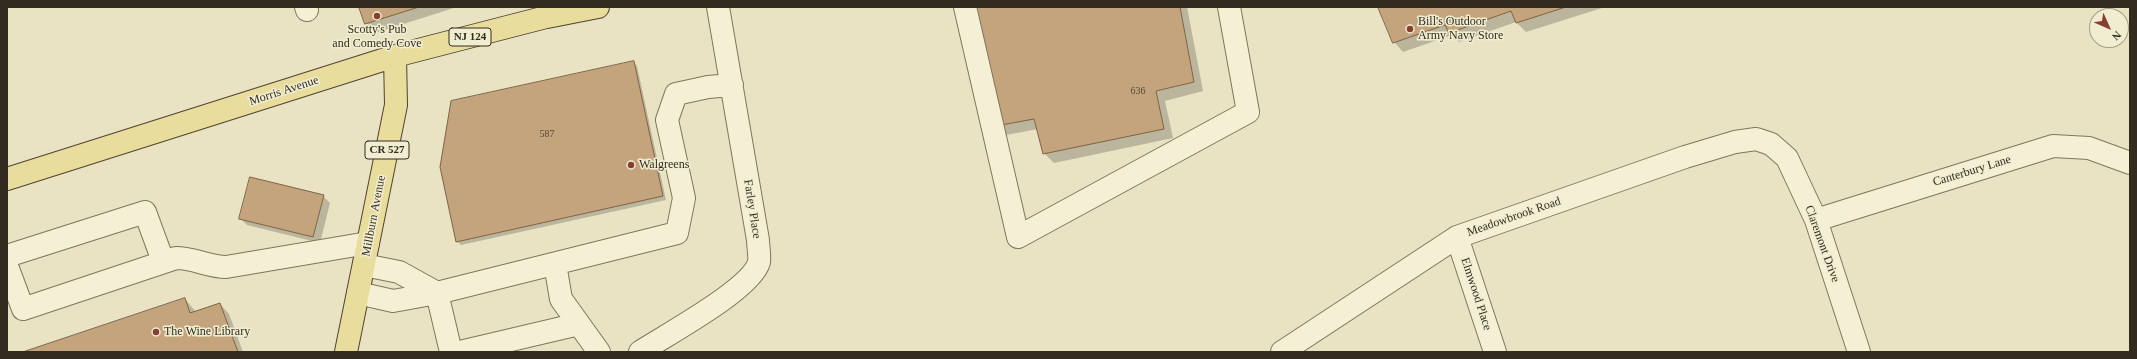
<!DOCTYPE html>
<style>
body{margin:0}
#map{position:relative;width:2137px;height:359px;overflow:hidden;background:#e9e3c3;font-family:"Times New Roman",serif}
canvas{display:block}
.frame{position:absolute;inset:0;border:8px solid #322b1e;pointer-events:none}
.north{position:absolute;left:2089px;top:8px;width:40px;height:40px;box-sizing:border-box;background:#f1edd1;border:1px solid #a59f89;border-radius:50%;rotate:135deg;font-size:11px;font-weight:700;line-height:16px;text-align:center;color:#322b1e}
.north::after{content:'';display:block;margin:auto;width:14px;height:18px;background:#8a3e31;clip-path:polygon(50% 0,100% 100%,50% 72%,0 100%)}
</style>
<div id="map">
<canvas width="2137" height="359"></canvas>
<div class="frame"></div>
<div class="north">N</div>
</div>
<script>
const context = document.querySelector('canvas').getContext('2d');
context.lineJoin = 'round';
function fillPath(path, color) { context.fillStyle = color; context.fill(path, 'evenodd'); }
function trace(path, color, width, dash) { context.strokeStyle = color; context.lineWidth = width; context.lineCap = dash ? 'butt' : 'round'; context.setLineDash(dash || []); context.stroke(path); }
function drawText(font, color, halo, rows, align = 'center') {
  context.font = font + ' "Times New Roman",serif'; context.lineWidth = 3; context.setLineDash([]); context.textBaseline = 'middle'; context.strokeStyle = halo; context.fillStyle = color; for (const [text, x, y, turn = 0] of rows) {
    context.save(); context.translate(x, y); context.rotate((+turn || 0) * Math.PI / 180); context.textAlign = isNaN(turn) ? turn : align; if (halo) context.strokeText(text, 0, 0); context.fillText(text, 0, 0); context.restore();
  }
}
fillPath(new Path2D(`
 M360 7H457L375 33 366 24Z
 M970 7H1187L1203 91 1165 101 1173 138 1054 163 1044 153 1038 129 1006 135 996 126Z
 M1379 7H1601L1602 8 1526 32 1516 22 1459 42 1452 35 1403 52 1394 42Z
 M633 62 637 66 666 200 461 245 457 241Z
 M323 196 330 203 320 243 247 225 240 218Z
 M185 299 196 312 220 304 229 314 243 352H26Z`), '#0003');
const building = new Path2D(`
 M359 7H419L365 24Z
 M969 7H1180L1194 82 1156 91 1164 129 1043 154 1034 119 996 126Z
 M1378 7H1566L1516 23 1511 11 1449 33 1445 25 1393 43Z
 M634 61 663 196 456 242 440 167 451 101Z
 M250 177 324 195 313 237 239 219Z
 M185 298 190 313 220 303 238 352H23Z`);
fillPath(building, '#c4a47c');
trace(building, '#7e6344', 1);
const minor = new Path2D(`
 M306 7 307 10
 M965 7 1018 237 1248 112 1229 7
 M1816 220 2053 146 2089 148 2130 163
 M1457 237 1495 352
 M7 256 145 212 163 261
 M555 264 561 299 599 352
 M364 265 399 272 437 293 451 352
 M7 266 23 309 176 258C194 258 209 267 226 267L368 243
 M358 293 393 301 437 293 677 233 684 198 667 120 676 94 708 87 732 85
 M460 352 579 324
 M640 352C666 335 752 289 759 262 760 256 758 246 758 240L718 7
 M1282 352 1457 237 1685 157 1735 142 1756 139 1771 144 1787 158 1816 220 1859 352`);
const major = new Path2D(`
 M547 17 598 7
 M7 179 395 56 546 17 561 7
 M346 352 396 105 395 56`);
trace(minor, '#81755b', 24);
trace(major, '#4f432f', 24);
trace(minor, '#f5f0d5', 22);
trace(major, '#e9dd9e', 22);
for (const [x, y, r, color] of [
 [377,16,4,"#8a3e31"],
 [1410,29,4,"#8a3e31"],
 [631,165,4,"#8a3e31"],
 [156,332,4,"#8a3e31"]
]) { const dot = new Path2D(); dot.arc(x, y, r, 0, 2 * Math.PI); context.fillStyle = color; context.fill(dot); trace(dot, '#f1edd1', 1.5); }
drawText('10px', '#564936', null, [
 ["636",1138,91],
 ["587",547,134]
]);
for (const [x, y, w] of [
 [470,37,42],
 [387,150,44]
]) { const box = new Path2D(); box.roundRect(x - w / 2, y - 9, w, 18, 3); context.fillStyle = '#f1edd1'; context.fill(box); trace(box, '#322b1e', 1); }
drawText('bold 11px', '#322b1e', null, [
 ["NJ 124",470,37],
 ["CR 527",387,150]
]);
drawText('12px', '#322b1e', '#f1edd1', [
 ["Bill's Outdoor",1418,22],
 ["Army Navy Store",1418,36],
 ["Scotty's Pub",377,30,"center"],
 ["and Comedy Cove",377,44,"center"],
 ["Walgreens",639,165],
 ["The Wine Library",164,332]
], 'left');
drawText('12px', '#322b1e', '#f1edd1', [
 ["Morris Avenue",284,91,-18],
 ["Canterbury Lane",1972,171,-17],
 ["Farley Place",752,209,81],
 ["Millburn Avenue",374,216,-79],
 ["Meadowbrook Road",1514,217,-19],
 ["Claremont Drive",1822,244,70],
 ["Elmwood Place",1476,294,72]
]);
</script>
